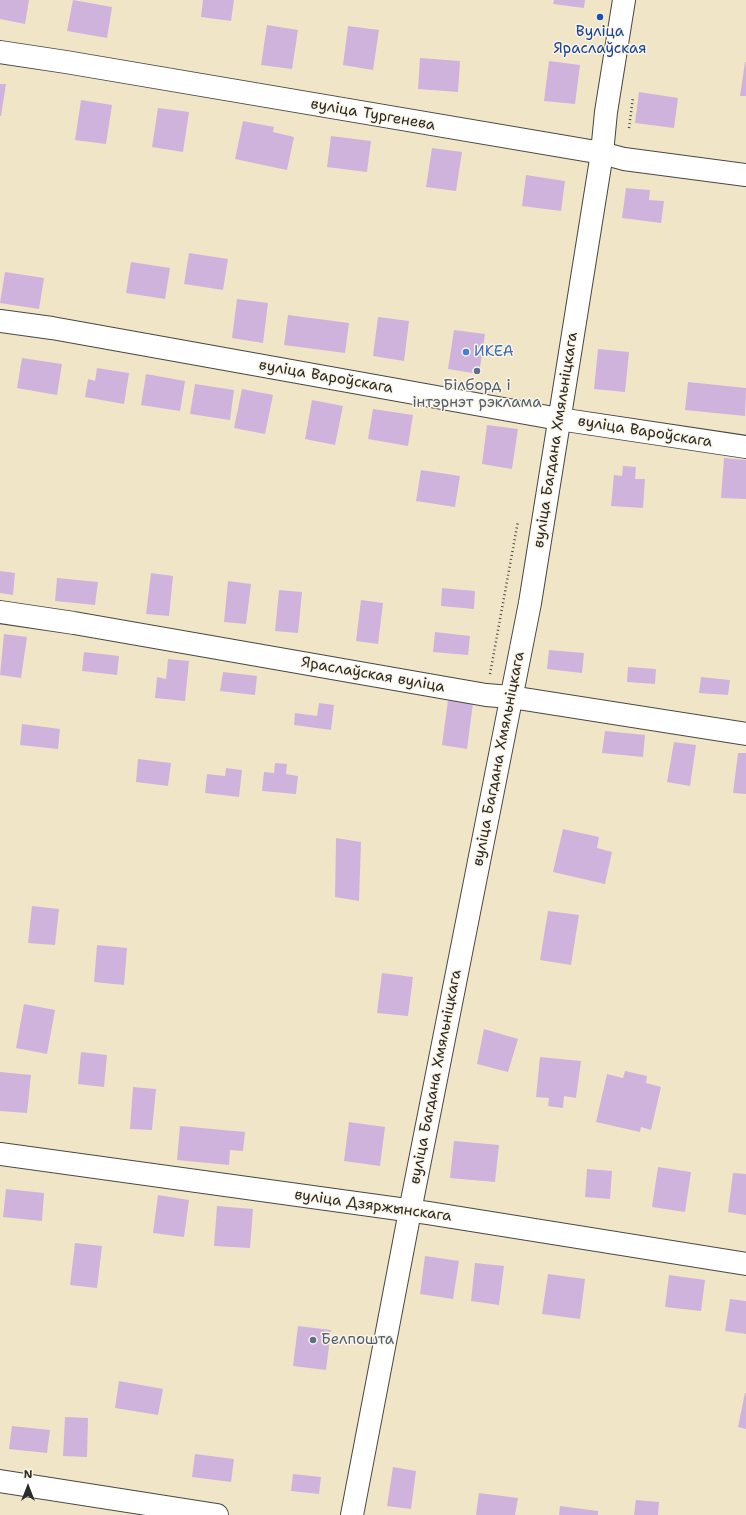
<!DOCTYPE html>
<meta charset="utf-8">
<style>
body{margin:0}
#map{position:relative;width:746px;height:1515px;overflow:hidden;background:#f1e5c8;font-family:"Shantell Sans",sans-serif}
canvas{display:block}
.north{position:absolute;left:8px;top:1467px;width:40px;height:40px;-webkit-text-stroke:3px #fcf5e5;paint-order:stroke;rotate:0deg;font-size:11px;font-weight:700;line-height:16px;text-align:center;color:#2b2b2b}
.north::after{content:'';display:block;margin:auto;width:14px;height:18px;background:#2b2b2b;clip-path:polygon(50% 0,100% 100%,50% 72%,0 100%)}
</style>
<div id="map">
<canvas width="746" height="1515"></canvas>
<div class="north">N</div>
</div>
<script>
const context = document.querySelector('canvas').getContext('2d');
context.lineJoin = 'round';
function fillPath(path, color) { context.fillStyle = color; context.fill(path, 'evenodd'); }
function trace(path, color, width, dash) { context.strokeStyle = color; context.lineWidth = width; context.lineCap = dash ? 'butt' : 'round'; context.setLineDash(dash || []); context.stroke(path); }
function drawText(font, color, halo, rows, align = 'center') {
  context.font = font + ' "Shantell Sans",sans-serif'; context.lineWidth = 3; context.setLineDash([]); context.textBaseline = 'middle'; context.strokeStyle = halo; context.fillStyle = color; for (const [text, x, y, turn = 0] of rows) {
    context.save(); context.translate(x, y); context.rotate((+turn || 0) * Math.PI / 180); context.textAlign = isNaN(turn) ? turn : align; if (halo) context.strokeText(text, 0, 0); context.fillText(text, 0, 0); context.restore();
  }
}
fillPath(new Path2D(`
 M0 0H29L25 24 0 19Z
 M73 0 112 7 107 38 67 31Z
 M203 0H234L231 21 201 17Z
 M554 0H585L584 8 553 4Z
 M267 25 298 30 292 69 261 65Z
 M348 26 379 30 373 70 343 65Z
 M420 58 460 61 458 92 418 89Z
 M549 61 580 65 575 104 544 101Z
 M745 62H746V96H740Z
 M0 84H6L1 116H0Z
 M639 92 678 98 674 128 635 123Z
 M81 100 112 105 106 144 75 140Z
 M158 108 189 112 183 152 152 147Z
 M243 121 274 127 273 132 294 137 287 170 235 159Z
 M331 136 371 141 367 172 327 167Z
 M432 148 462 152 456 191 426 187Z
 M526 175 565 181 561 211 522 206Z
 M626 188 650 190 649 200 664 201 661 223 622 218Z
 M189 253 228 259 223 290 184 284Z
 M131 262 170 268 165 299 126 293Z
 M5 272 44 278 39 309 0 303Z
 M237 299 268 303 263 343 232 338Z
 M288 315 349 323 345 353 284 345Z
 M378 317 409 321 404 361 373 356Z
 M454 330 485 334 479 374 448 369Z
 M598 349 629 352 625 392 594 389Z
 M22 358 62 364 57 395 17 388Z
 M97 368 129 373 124 404 85 397 88 379 95 381Z
 M146 374 185 381 180 411 141 405Z
 M688 382 746 388 745 416 685 410Z
 M195 384 234 390 230 420 190 414Z
 M242 389 273 395 265 434 234 428Z
 M312 400 343 406 335 445 305 439Z
 M373 409 413 415 408 446 368 439Z
 M487 425 518 429 512 469 482 464Z
 M724 458 746 460V499L721 498Z
 M623 466 636 467 635 479H645L643 508 611 506 614 475 622 476Z
 M421 470 460 476 455 507 416 501Z
 M0 571 15 573 13 595 0 593Z
 M151 573 173 576 169 616 146 614Z
 M57 578 98 582 95 605 55 601Z
 M228 581 251 584 246 624 224 622Z
 M442 588 475 591 474 609 441 606Z
 M279 590 302 592 298 633 275 631Z
 M361 600 383 603 378 644 356 641Z
 M435 632 470 636 468 655 433 652Z
 M4 634 27 637 21 678 0 675Z
 M549 650 584 653 582 673 547 669Z
 M84 652 119 656 117 675 82 671Z
 M168 659 189 661 185 701 155 698 157 677 166 679Z
 M628 667 656 669 655 684 627 682Z
 M223 672 257 676 255 695 220 691Z
 M701 677 730 680 728 695 699 693Z
 M448 700 473 703 467 749 442 745Z
 M319 703 334 705 331 730 294 725 295 713 317 716Z
 M22 724 60 729 58 749 20 745Z
 M605 731 645 735 643 757 602 753Z
 M674 742 696 745 690 786 667 782Z
 M738 753H746V794L733 793Z
 M138 759 171 763 168 786 136 782Z
 M275 763 287 764 286 774 298 776 296 794 262 791 264 772 274 773Z
 M226 768 242 770 239 797 205 793 207 774 225 776Z
 M563 829 599 837 597 848 612 852 605 884 553 872Z
 M336 838 361 842 359 901 335 897Z
 M32 906 59 909 55 945 28 943Z
 M548 911 579 915 571 965 540 960Z
 M97 945 127 948 124 985 94 982Z
 M382 973 413 977 408 1016 377 1013Z
 M24 1004 55 1010 47 1054 16 1048Z
 M484 1029 518 1039 508 1072 477 1064Z
 M81 1052 107 1055 104 1087 78 1084Z
 M540 1057 581 1061 576 1098 564 1096 563 1108 548 1106 549 1098 536 1097Z
 M625 1071 647 1076 646 1083 661 1087 651 1130 641 1127 640 1132 596 1122 607 1074 623 1078Z
 M0 1072 31 1075 27 1113 0 1111Z
 M133 1087 156 1089 152 1130 130 1129Z
 M349 1122 385 1127 380 1166 344 1161Z
 M180 1126 245 1132 243 1151 230 1150 229 1165 177 1160Z
 M454 1141 499 1145 495 1182 450 1178Z
 M658 1167 691 1172 685 1212 652 1207Z
 M587 1169 612 1171 610 1199 585 1197Z
 M733 1173 746 1174V1215L728 1212Z
 M6 1189 44 1193 42 1221 3 1217Z
 M158 1195 189 1200 184 1237 153 1233Z
 M217 1206 253 1209 250 1248 214 1246Z
 M75 1243 102 1246 97 1288 70 1285Z
 M425 1256 459 1261 453 1299 420 1294Z
 M475 1263 504 1266 499 1305 471 1301Z
 M548 1274 585 1279 580 1319 542 1314Z
 M669 1275 705 1280 701 1311 665 1307Z
 M730 1299 746 1301V1334L725 1331Z
 M298 1326 331 1330 326 1370 293 1366Z
 M119 1381 163 1389 158 1415 115 1408Z
 M745 1393H746V1429L738 1427Z
 M65 1417 88 1418 87 1457 63 1456Z
 M12 1426 50 1430 47 1453 9 1449Z
 M195 1454 234 1459 231 1482 192 1477Z
 M393 1467 416 1471 411 1509 387 1506Z
 M293 1474 321 1477 319 1494 291 1491Z
 M479 1493 518 1498 515 1515H476Z
 M636 1500 659 1502 658 1515H634Z
 M560 1506 598 1511V1515H559Z`), '#d0b3dd');
const minor = new Path2D(`
 M0 52 66 62 602 153 624 159 746 175
 M0 321 52 328 559 419 746 447
 M0 612 74 623 486 695 511 697 746 734
 M0 1154 428 1213 746 1264
 M0 1481 217 1515`);
const major = new Path2D(`
 M352 1515 410 1211 530 603 602 153 606 112 624 0`);
trace(minor, '#494743', 24);
trace(major, '#494743', 24);
trace(new Path2D(`
 M629 128 633 97
 M490 674 518 521`), '#494743', 2.5, [1, 3]);
trace(minor, '#fff', 22);
trace(major, '#fff', 22);
for (const [x, y, r, color] of [
 [600,17,4,"#1a4fb4"],
 [466,352,4,"#3f7fe0"],
 [477,371,4,"#5c6f8a"],
 [313,1340,4,"#5c6f8a"]
]) { const dot = new Path2D(); dot.arc(x, y, r, 0, 2 * Math.PI); context.fillStyle = color; context.fill(dot); trace(dot, '#fcf5e5', 1.5); }
drawText('15px', '#164399', '#fcf5e5', [
 ["Вуліца",600,32],
 ["Яраслаўская",600,49]
]);
drawText('15px', '#2b2b2b', '#fcf5e5', [
 ["вуліца Тургенева",373,115,10],
 ["вуліца Вароўскага",326,377,10],
 ["вуліца Вароўскага",645,432,9],
 ["вуліца Багдана Хмяльніцкага",556,440,-81],
 ["Яраслаўская вуліца",373,675,10],
 ["вуліца Багдана Хмяльніцкага",499,759,-79],
 ["вуліца Багдана Хмяльніцкага",436,1077,-79],
 ["вуліца Дзяржынскага",373,1206,8]
]);
drawText('15px', '#366cbe', '#fcf5e5', [
 ["ИКЕА",474,352]
], 'left');
drawText('15px', '#4e5e75', '#fcf5e5', [
 ["Білборд і",477,386],
 ["інтэрнэт рэклама",477,403],
 ["Белпошта",321,1340,"left"]
]);
</script>
